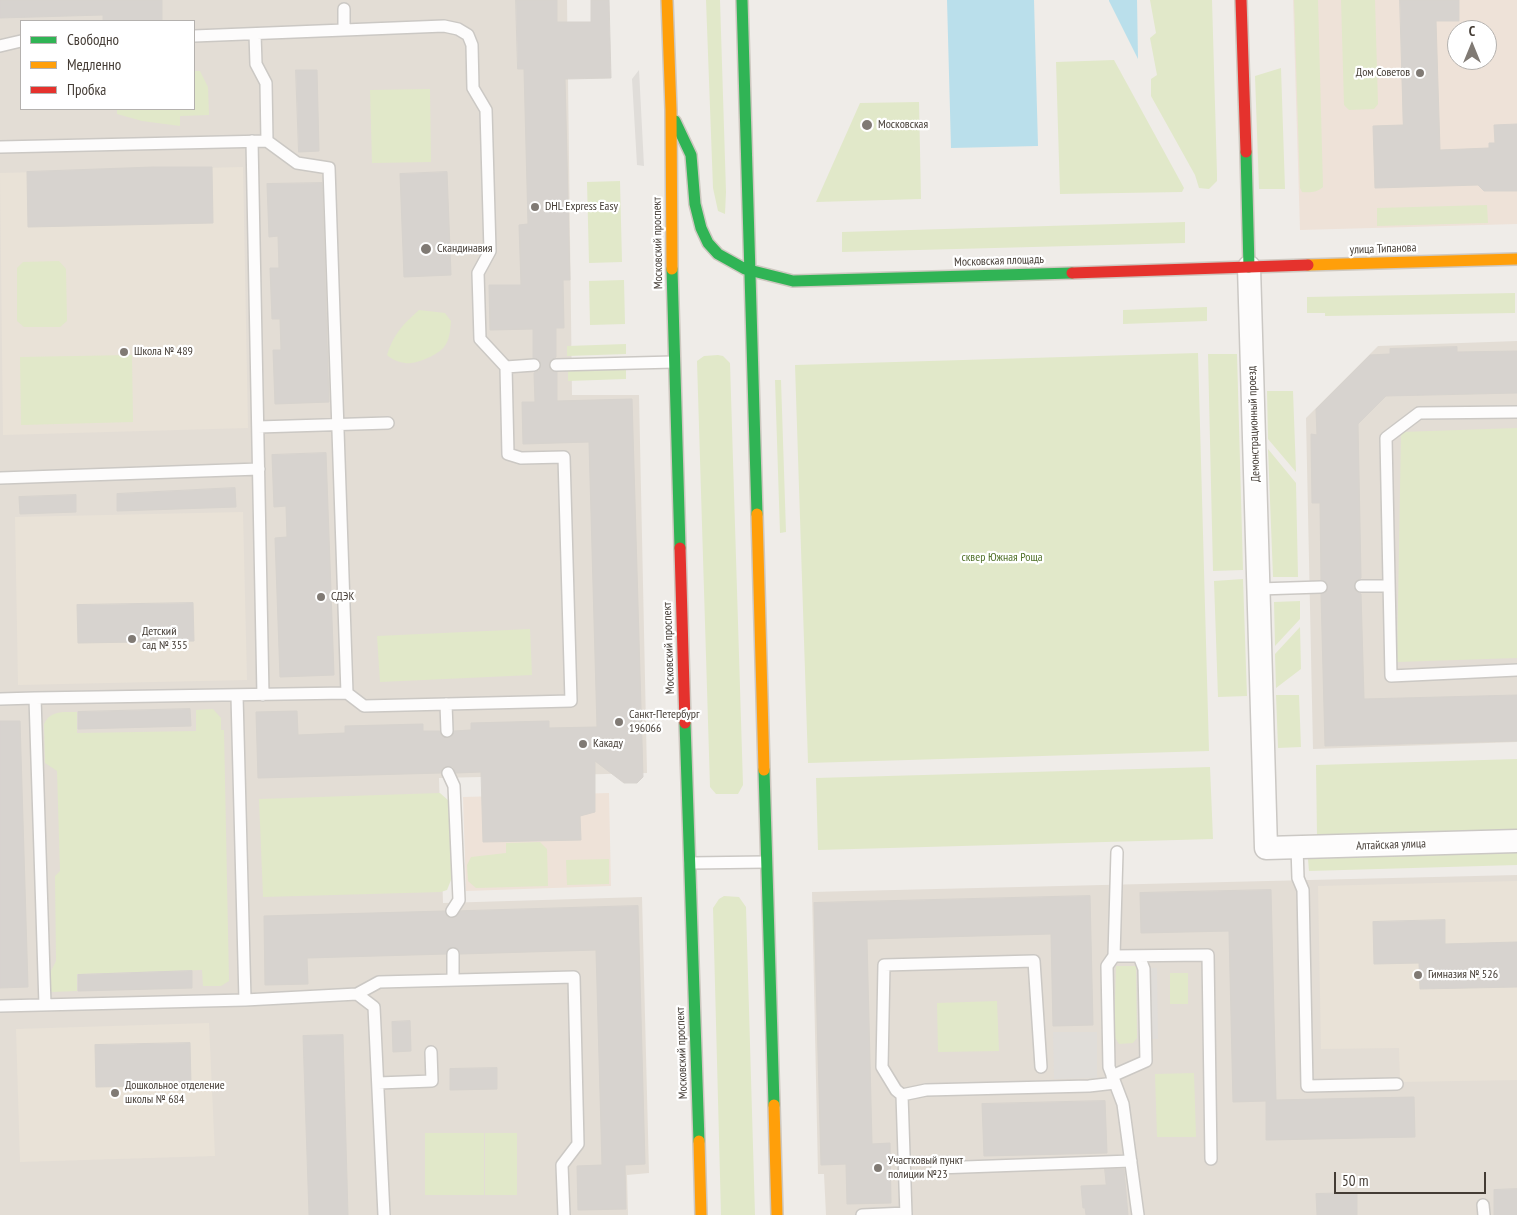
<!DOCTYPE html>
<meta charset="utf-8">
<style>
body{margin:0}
#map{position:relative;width:1517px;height:1215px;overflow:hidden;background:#efece8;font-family:"PT Sans Narrow",sans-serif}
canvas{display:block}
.legend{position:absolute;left:20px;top:20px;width:175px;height:90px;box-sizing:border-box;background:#fff;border:1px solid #b4b1ae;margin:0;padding:6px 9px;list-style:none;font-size:15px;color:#443c35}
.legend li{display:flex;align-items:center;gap:10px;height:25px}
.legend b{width:25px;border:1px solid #b4b1ae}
.north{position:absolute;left:1447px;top:20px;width:50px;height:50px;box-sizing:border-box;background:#fff;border:1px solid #b4b1ae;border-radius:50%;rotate:0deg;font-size:14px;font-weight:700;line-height:20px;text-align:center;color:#443c35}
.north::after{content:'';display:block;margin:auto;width:18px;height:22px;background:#807a74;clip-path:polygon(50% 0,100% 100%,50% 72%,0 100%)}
.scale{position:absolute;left:1334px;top:1172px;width:152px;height:22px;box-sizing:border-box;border:2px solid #443c35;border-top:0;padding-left:6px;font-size:15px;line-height:18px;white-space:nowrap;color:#443c35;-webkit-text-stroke:4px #fff;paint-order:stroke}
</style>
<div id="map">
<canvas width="1517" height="1215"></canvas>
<ul class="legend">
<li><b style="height:6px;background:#30b455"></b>Свободно</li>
<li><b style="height:6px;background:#ff9f0a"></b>Медленно</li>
<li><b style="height:6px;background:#e5322d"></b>Пробка</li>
</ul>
<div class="north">С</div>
<div class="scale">50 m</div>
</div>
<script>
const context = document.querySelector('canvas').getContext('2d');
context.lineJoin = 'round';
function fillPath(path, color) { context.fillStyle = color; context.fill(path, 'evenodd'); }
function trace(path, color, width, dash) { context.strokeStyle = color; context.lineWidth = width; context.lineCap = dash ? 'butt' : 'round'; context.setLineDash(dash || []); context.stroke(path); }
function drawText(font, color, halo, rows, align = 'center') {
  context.font = font + ' "PT Sans Narrow",sans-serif'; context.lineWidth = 4.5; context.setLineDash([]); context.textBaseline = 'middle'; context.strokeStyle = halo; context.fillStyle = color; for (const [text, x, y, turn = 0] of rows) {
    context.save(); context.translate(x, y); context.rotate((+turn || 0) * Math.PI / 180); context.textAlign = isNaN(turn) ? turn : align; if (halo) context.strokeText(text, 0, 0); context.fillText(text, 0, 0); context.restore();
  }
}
fillPath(new Path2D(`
 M0 0H567L572 395H639L647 773 439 778 443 903 642 897 649 1173 627 1175 628 1215H0ZM21 21H194V109H21Z
 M1517 341V742L1313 749 1306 418 1378 346Z
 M1517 875V1215H826L824 1174H818L812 892Z`), '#e3ddd5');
fillPath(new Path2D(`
 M1293 0H1517V224L1300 230ZM1457 30H1487V60H1457Z
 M609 793 611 886 466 891 463 797Z`), '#eee2d8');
fillPath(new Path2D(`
 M243 167 248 428 3 435 0 173Z
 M243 512 247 680 18 685 15 517Z
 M1517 881V1080L1400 1082 1399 1048 1321 1049 1318 886Z
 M209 1023 215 1156 20 1162 16 1029Z`), '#e9e2d7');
fillPath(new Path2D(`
 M706 0H720L726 192 725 214 718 211 713 188Z
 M1150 0H1212L1217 174V181L1209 189 1199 188 1195 175 1151 96V79L1157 75 1150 38 1156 33Z
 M1294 0H1318L1323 187C1318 192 1309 193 1302 192L1300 188Z
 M1341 0H1375L1378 104 1374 109 1349 110 1344 105Z
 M1114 60 1184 188 1182 192 1060 194 1056 62Z
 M1281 68 1285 189H1259L1255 76Z
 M194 71H200L208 87 209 115 180 116V126L142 121 117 114V109H194Z
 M430 89 431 162 372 163 370 90Z
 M919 102 921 199 816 202 860 103Z
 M620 181 622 262 589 263 587 182Z
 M1487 205 1488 223 1377 226V208Z
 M1185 222V243L842 252V232Z
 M59 261 66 269 67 321 60 327H24L17 321V268L23 262Z
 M624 280 625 324 590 325 589 281Z
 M1515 293V313L1325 316V313H1307V297Z
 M1207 307V321L1123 324V310Z
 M419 310 445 313 451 321C450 330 450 340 444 347 438 355 415 365 405 363 398 362 393 360 387 355 393 335 403 324 419 310Z
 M626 344V354L567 356V346Z
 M1198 353 1209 751 808 763 795 365Z
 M1208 354H1237L1243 570 1213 571Z
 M132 355 133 422 21 425 20 357Z
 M718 355 723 356 730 363 743 785 738 794H716L710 787 697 361 704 356Z
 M626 369V379L568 381V370Z
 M775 380H781L786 532 780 533Z
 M1267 391H1293L1296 472 1268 439Z
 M1517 428V658L1397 662 1401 432Z
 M1268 449 1296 483 1298 577H1273Z
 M1243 579 1247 696 1218 697 1214 581Z
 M1300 601V619L1275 646 1274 602Z
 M1300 627 1301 669 1276 688 1275 654Z
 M530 629 532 675 380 682 377 636Z
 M1276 695H1299L1301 747 1278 748Z
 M213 709 221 718V730H224L229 981 221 986H203L202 970 77 974V991L51 992 50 973 56 961 55 876 60 871 57 771 45 763 44 724C50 710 64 712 77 712V733L196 731V710Z
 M1517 759V830L1317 836 1316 765Z
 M1210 767 1213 839 818 850 816 778Z
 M440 793 449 801 453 875 447 890 441 892 263 897 259 799Z
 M540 842 547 849 548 886 476 888 468 881 467 865 471 857 506 853V843Z
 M1517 852V865L1309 871 1308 859Z
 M609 859V884L567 885 566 860Z
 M724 896 739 897 746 907 755 1215H721L713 908 719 899Z
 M1116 966H1136L1137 1038 1133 1043 1119 1044 1114 1036Z
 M1170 973H1188V1004H1170Z
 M997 1001 999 1051 938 1052 937 1003Z
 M1194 1073 1196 1137H1157L1155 1074Z
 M425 1133H484V1195H425Z
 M485 1133H517V1195H485Z`), '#e1e8c9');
fillPath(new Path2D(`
 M639 70 644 166 637 165 632 79Z
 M1137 968H1157L1158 1039H1138Z
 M1053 1032H1097V1078L1054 1079Z`), '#e0ddd9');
fillPath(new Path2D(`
 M947 0H1034L1038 146 951 148Z
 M1109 0H1137L1138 59 1109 1Z`), '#badfeb');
const building = new Path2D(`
 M0 0H162V21H103V15L0 18Z
 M516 0H557V22H591V0H609L611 78 565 79 570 280H563L564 328H556V357L550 361 549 366 552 371 557 372V401L632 399 643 777 637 783H624L595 761V812L580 816 581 840 483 842 481 772 456 773 453 767 448 766 442 768 441 773 258 778 256 712 297 711 298 735 345 733V726L423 724V731H440L441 735 447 738 451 737 454 731 471 730V723L549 721V728L597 727 589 442 523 444 522 402H535L534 373 539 371 541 365 540 360 533 358V329L490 330 489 285H521L519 225 528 224 524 69H518Z
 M1400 0H1459V21H1436L1440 150 1489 148V143H1495L1494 125 1517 124V191H1484L1478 185 1375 188 1373 126 1403 125Z
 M296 70H317L319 151 299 152Z
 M154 167H212L213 223 28 227 27 172Z
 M447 172 451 275 404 277 400 174Z
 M322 183 329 402 275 404 273 350H281L280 319H272L270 268H279L278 236 269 237 267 184Z
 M1457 347V352L1517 351V393L1386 396 1358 424 1361 578 1355 582 1354 586 1357 592 1361 594 1364 699 1517 695V741L1325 746 1321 594 1325 593 1328 587 1327 583 1321 580 1320 503H1312L1311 434 1317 435 1316 409 1370 355 1390 354V349Z
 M326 453 334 675 280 677 275 538 287 537 286 506 274 507 272 455Z
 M235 488 236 507 117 511V494Z
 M76 495V512L20 514 19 497Z
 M193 603 194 641 78 643 77 605Z
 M190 709 191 726 78 729V712Z
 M0 721H20L28 987 0 988Z
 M1271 890 1276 1100 1414 1097 1415 1137 1266 1140V1101L1233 1102 1229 931 1141 933 1140 893Z
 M1090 896 1093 1025 1053 1026 1051 934 867 939 872 1144 890 1143 891 1203 847 1204 846 1164 821 1165 814 903Z
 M638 906 645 1164 625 1165 626 1209 578 1210 577 1166 602 1165 596 950 460 954 457 948 453 947 447 950 446 954 307 958 308 984 265 985 264 916 445 911 448 917 452 918 461 911Z
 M1445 920V944L1517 942V987L1420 989 1419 963 1374 964 1373 922Z
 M192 971V988L78 991V975Z
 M410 1021 411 1051 393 1052 392 1022Z
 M343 1035 348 1215H309L303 1036Z
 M190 1043 191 1085 96 1087 95 1045Z
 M497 1068V1089L450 1090V1069Z
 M1105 1101 1107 1153 984 1156 982 1104Z
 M1105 1169H1124L1128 1215H1086L1085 1208H1083L1081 1186 1106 1185Z
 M1517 1189V1215H1494V1190Z
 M1357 1193V1215H1317L1316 1194Z`);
fillPath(building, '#d7d3cf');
trace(building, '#d7d3ce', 1);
const lane = new Path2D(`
 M344 9V30
 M255 34 256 64 266 83 267 141
 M194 36 444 26 458 29 468 35 472 45 473 88 486 110 490 251 478 273 480 339 506 367 534 365
 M0 46 21 41
 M252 141 263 695
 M0 147 267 141 297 163 329 168 347 693
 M556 365 674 362
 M1517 412 1419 413 1386 438 1391 676 1517 670
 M258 427 388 423
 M0 478 259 469
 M1361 586H1388
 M1259 589 1321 587
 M237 696 245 1000
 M35 698 347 693 364 706 571 701 564 457 521 458 508 454 506 367
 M0 699 35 698 45 1005
 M446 704 447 731
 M448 773 454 786 459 900 452 911
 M1297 847 1298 878 1303 890 1307 1086 1397 1084
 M1117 852 1114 956 1107 966 1109 1067 1123 1104 1138 1215
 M690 863 766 862
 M453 954V980
 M1114 956 1208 955 1211 1159
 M357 994 374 1007 384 1215
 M0 1006 245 1000 357 994 379 982 574 977 578 1144 562 1165 564 1215
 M1112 1076 1146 1061 1144 969 1139 956
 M378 1083 432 1081 431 1052
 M902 1095 926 1090 1089 1086 1115 1083
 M937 1168 1131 1161
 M1483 1205 1484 1215
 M862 1215 906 1213
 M906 1215 902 1095 896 1090 882 1067 884 965 1034 961 1041 1067`);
const street = new Path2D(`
 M1249 267 1266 848 1517 841`);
const fast = new Path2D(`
 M742 0 757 514
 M675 121 691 155 695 204 701 228 708 243 718 254 745 269 793 281 1072 273
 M1246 152 1249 267
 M672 269 680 548
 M685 723 699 1141
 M764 770 774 1105`);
const slow = new Path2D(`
 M667 0 671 110 672 269
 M1308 265 1517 259
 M757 514 764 770
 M774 1105 777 1215
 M699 1141 701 1215`);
const jam = new Path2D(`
 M1241 0 1246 152
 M1072 273 1308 265
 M680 548 685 723`);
trace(lane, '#cbc8c4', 14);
trace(street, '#cbc8c4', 25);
trace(fast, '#cec8c0', 14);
trace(slow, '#cec8c0', 14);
trace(jam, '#cec8c0', 14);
trace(lane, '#fdfcfc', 11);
trace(street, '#fdfcfc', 22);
trace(fast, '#30b455', 11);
trace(slow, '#ff9f0a', 11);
trace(jam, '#e5322d', 11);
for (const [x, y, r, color] of [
 [1420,73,5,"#807a74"],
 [867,125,6,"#807a74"],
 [535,207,5,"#807a74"],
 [426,249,6,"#807a74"],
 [124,352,5,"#807a74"],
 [321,597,5,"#807a74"],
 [132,639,5,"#807a74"],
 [619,722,5,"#807a74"],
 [583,744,5,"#807a74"],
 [1418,975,5,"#807a74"],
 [115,1093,5,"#807a74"],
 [878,1168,5,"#807a74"]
]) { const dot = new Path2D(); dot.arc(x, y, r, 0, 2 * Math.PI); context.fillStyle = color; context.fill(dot); trace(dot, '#fff', 2); }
drawText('12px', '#443c35', '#fff', [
 ["Дом Советов",1410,73,"right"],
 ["Московская",878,125],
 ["DHL Express Easy",545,207],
 ["Скандинавия",437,249],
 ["Школа № 489",134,352],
 ["СДЭК",331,597],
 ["Детский",142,632],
 ["сад № 355",142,646],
 ["Санкт-Петербург",629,715],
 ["196066",629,729],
 ["Какаду",593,744],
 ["Гимназия № 526",1428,975],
 ["Дошкольное отделение",125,1086],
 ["школы № 684",125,1100],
 ["Участковый пункт",888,1161],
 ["полиции №23",888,1175]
], 'left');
drawText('12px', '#443c35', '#fff', [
 ["Московский проспект",658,243,-91],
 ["улица Типанова",1383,249,-2],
 ["Московская площадь",999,261,-2],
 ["Демонстрационный проезд",1254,424,-92],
 ["Московский проспект",669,648,-92],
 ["Алтайская улица",1391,845,-2],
 ["Московский проспект",682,1053,-92]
]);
drawText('12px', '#51722b', '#fff', [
 ["сквер Южная Роща",1002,558]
]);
</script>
